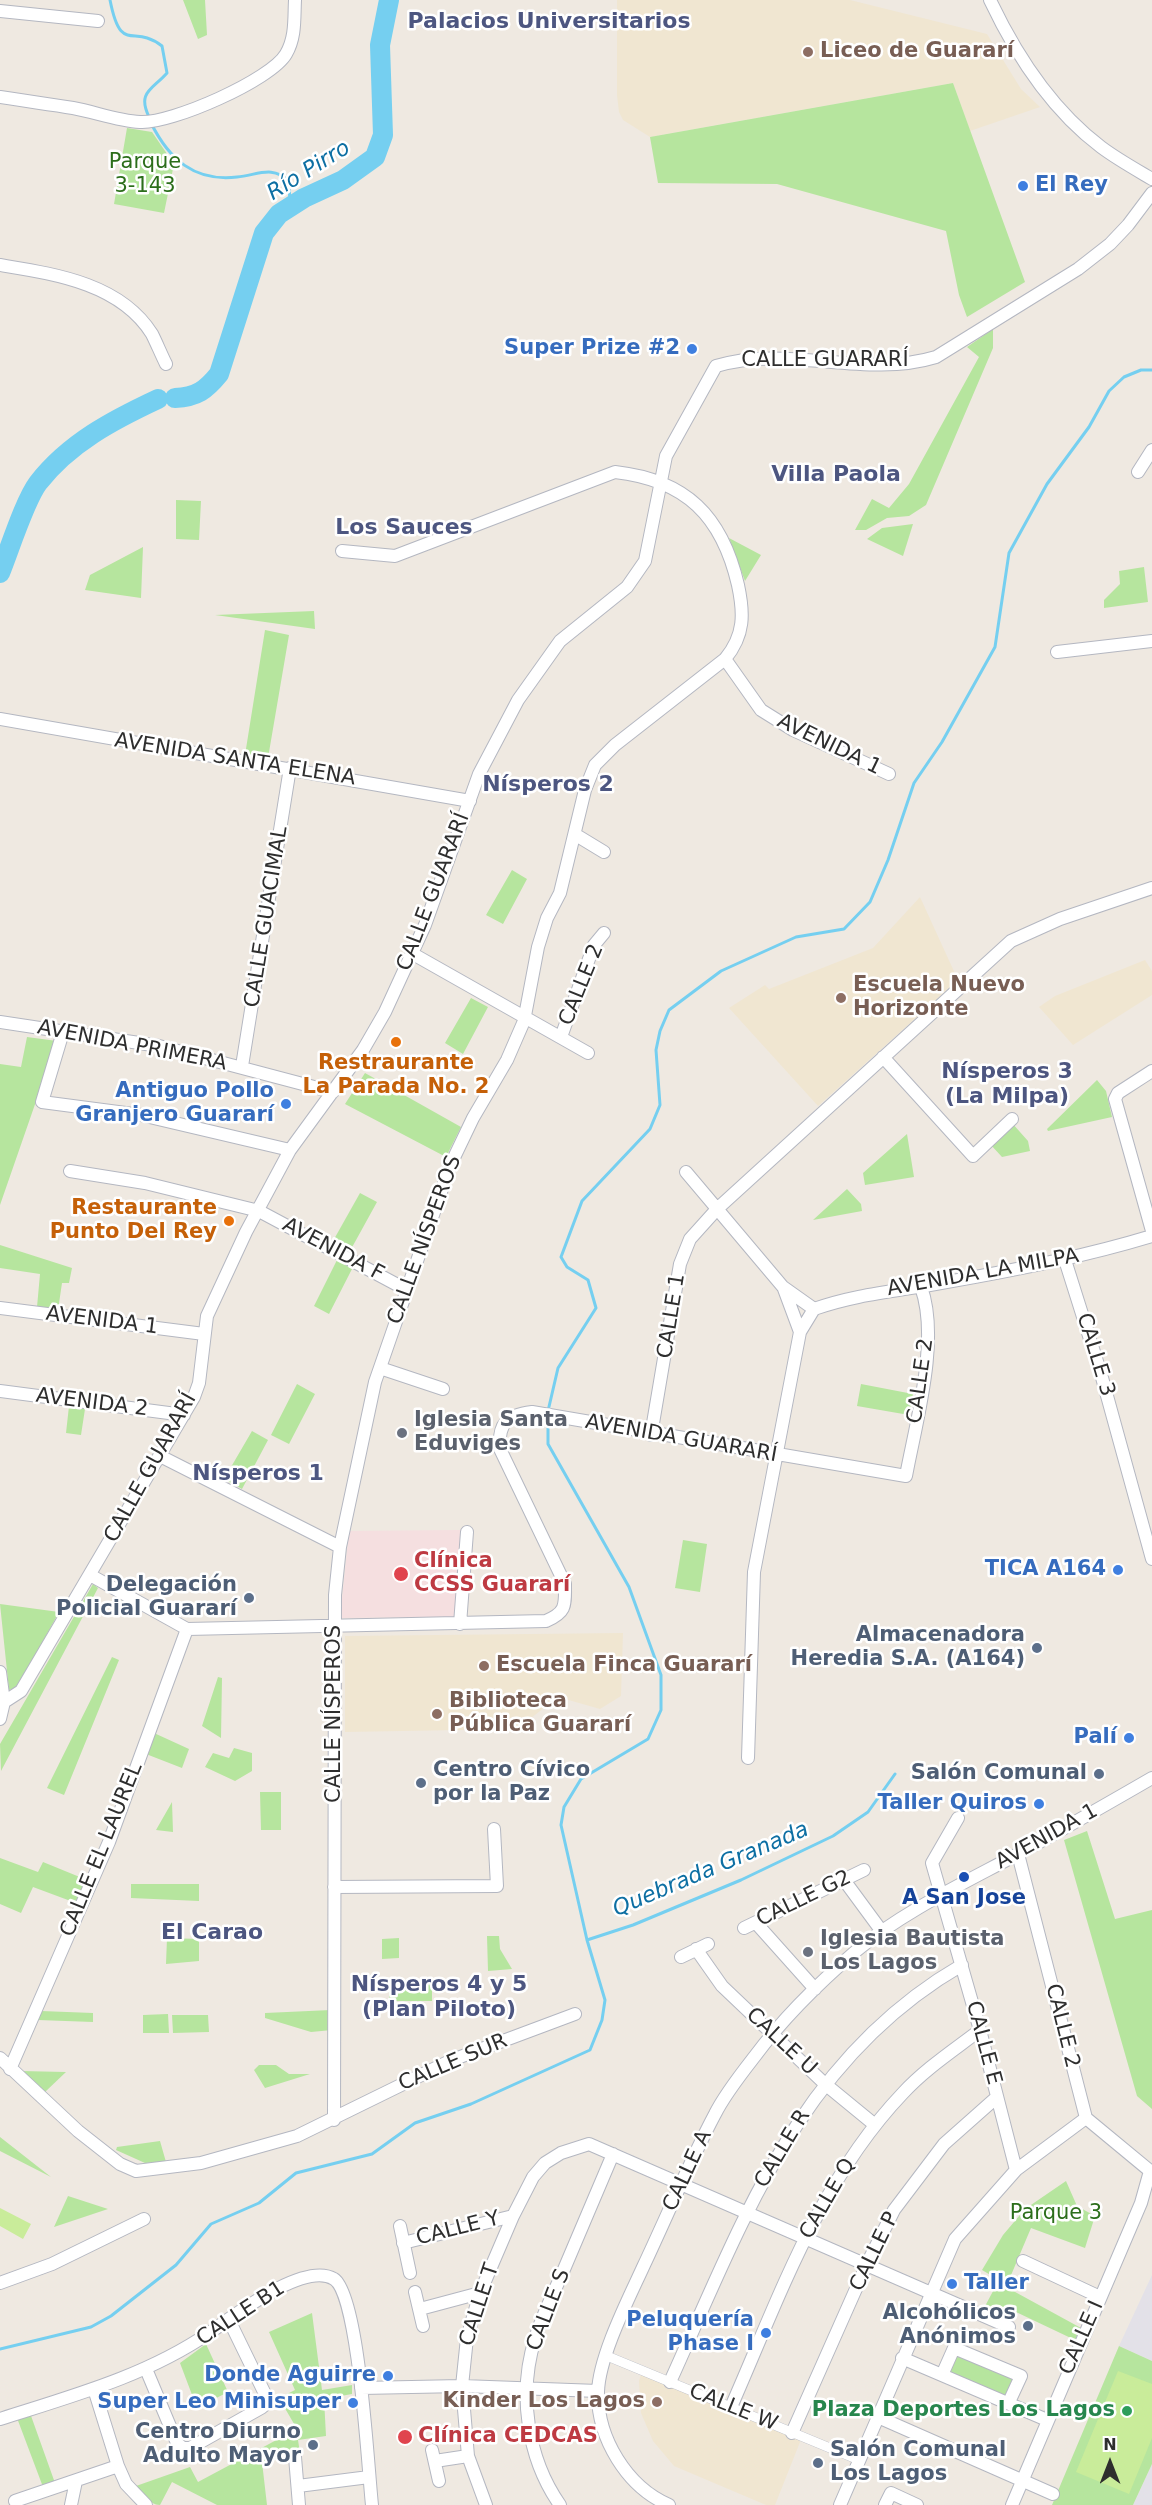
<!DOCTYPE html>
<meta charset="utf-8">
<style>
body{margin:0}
#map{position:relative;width:1152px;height:2505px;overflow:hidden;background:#efe9e1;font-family:"DejaVu Sans",sans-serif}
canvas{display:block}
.north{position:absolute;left:1080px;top:2433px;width:60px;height:60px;-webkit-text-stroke:4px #fff;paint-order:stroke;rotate:0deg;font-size:16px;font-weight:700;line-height:24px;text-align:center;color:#2e2e2e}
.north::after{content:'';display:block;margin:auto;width:21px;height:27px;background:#2e2e2e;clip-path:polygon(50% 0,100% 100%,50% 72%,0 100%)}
</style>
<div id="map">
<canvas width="1152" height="2505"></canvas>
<div class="north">N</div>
</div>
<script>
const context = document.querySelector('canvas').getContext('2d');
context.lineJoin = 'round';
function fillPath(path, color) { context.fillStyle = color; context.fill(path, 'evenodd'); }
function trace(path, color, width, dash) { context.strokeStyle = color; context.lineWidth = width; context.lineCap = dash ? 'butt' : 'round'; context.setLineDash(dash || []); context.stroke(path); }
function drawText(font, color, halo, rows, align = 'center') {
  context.font = font + ' "DejaVu Sans",sans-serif'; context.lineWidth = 5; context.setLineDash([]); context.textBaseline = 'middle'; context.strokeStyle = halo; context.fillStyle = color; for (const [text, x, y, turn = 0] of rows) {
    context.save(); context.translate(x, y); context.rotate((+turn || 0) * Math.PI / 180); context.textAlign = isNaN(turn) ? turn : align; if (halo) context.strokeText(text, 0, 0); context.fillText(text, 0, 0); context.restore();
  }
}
fillPath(new Path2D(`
 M1152 2275V2361L1119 2346Z
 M1152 2464V2505H1133Z`), '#e3e1e8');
fillPath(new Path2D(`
 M617 0H850L987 34 1021 89 1040 107 970 131 953 83 650 137 623 120 619 112 617 95Z
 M920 897 958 980 818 1106 729 1008 765 985 769 989 873 948Z
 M1145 960 1152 971V995L1073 1045 1039 1007 1055 996Z
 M623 1633 621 1696 600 1709 558 1697 517 1729 345 1732V1636Z
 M642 2371 802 2437 775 2505H766L674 2466 653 2441 641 2413 639 2381Z`), '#f0e6d1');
fillPath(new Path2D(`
 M461 1530 455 1617 340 1618 349 1531Z`), '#f5dfe0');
fillPath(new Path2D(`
 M183 0H205L207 35 198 39Z
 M953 83 1025 282 967 317 959 295 946 231 777 184 658 183 650 137Z
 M127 128 152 132 174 164 164 213 114 204Z
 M993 329V348L926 505 909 516 887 518 866 530H855L872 499 889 508 909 484 979 357 967 347Z
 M176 500 201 501 199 540 176 539Z
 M913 524 903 556 867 539 882 528Z
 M729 538 761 555 745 581Z
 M143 547 141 598 85 590 90 575Z
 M1144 567 1148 602 1104 608V600L1120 584 1119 571Z
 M314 611 315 629 215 615Z
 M265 630 289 635 268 758 245 755Z
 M512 870 527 879 503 924 486 915Z
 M471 998 488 1007 463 1054 445 1043Z
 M27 1037 57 1041 0 1205V1064L21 1067Z
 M365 1073 461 1127 446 1157 345 1104Z
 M1097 1080 1106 1091 1112 1117 1048 1131 1047 1129Z
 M1012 1123 1028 1141 1030 1151 1002 1157 990 1144Z
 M907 1134 914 1177 865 1185 863 1173Z
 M847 1189 861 1204 862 1211 813 1220Z
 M360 1193 377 1202 350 1251 333 1241Z
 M0 1245 72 1268 69 1283H62L58 1310 37 1307 40 1274 0 1268Z
 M337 1260 352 1269 329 1314 314 1306Z
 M297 1384 315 1394 289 1444 271 1435Z
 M861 1384 913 1394 909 1415 857 1406Z
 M69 1406 85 1409 81 1435 66 1433Z
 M252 1431 268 1440 242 1489 224 1479Z
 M683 1540 707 1544 700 1592 675 1588Z
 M93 1584 98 1588 1 1771 0 1744Z
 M0 1604 59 1612 18 1687 9 1690Z
 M112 1657 119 1660 64 1795 47 1788Z
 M218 1677 222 1678 221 1738 202 1726Z
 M154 1733 189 1749 182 1768 146 1754Z
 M234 1748 252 1753V1771L235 1781 205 1767 213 1753 229 1758Z
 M260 1792H281V1830H261Z
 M172 1802 173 1832 156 1830Z
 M1087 1831 1115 1919 1152 1910V2109L1137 2096 1064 1840Z
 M0 1858 38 1872 43 1862 87 1880 76 1903 33 1887 21 1913 0 1904Z
 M131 1884H199V1901L131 1898Z
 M487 1936H499L500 1949 512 1969 488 1971Z
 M167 1938 199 1939V1961L166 1964Z
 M399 1938V1958L382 1959V1939Z
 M389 1981 432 1982V2001H389Z
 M331 2010 332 2030 311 2032 265 2018V2013Z
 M41 2011 93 2013V2022L38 2020Z
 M168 2014 169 2033H143V2015Z
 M172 2015H208L209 2032 173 2033Z
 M259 2065H276L289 2074H310L265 2088 254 2070Z
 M20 2071 66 2072 45 2092Z
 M0 2137 51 2177 0 2151Z
 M160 2141 166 2162 145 2163 116 2150 117 2147Z
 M1066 2181 1077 2206 1095 2216 1085 2248 1031 2228 1006 2287 1081 2328 1075 2340 1016 2312 1010 2321 984 2308 999 2280 982 2270 1003 2235 1025 2209Z
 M68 2196 108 2209 54 2227Z
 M312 2313 322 2390 352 2385V2394L324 2399 326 2436 298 2440 300 2453 262 2462 267 2505H217L172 2482 160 2505C149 2505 143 2493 136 2486L190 2467 198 2482 297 2429 279 2398 295 2390 269 2332Z
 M206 2344 228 2392 197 2408 180 2363Z
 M1119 2346 1152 2361V2464L1133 2505H1052Z
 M955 2350 1016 2379 1007 2401 942 2375Z
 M30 2413 55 2483 43 2487 17 2418Z`), '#b6e59e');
fillPath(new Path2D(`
 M0 2208 31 2224 23 2239 0 2226Z
 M1118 2371 1152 2384V2438L1129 2494 1076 2472Z`), '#c9ec9a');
trace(new Path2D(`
 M110 0C121 56 133 23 162 46L167 73C152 90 137 92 149 117
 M151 123C169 159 194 182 237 177 258 175 272 165 289 181L290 206
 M548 1411 558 1368 596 1308 588 1280 567 1267 561 1257 582 1201 650 1129 660 1105 656 1050 660 1031 669 1010 721 971 796 937 844 929 870 902 888 860 914 783 942 742 995 647 1009 553 1047 484 1089 427 1109 391 1124 377 1141 370H1152
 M587 1940 633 1925 741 1880 833 1836 868 1812 895 1774
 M0 2349 91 2327 111 2316 176 2265 211 2224 259 2203 296 2173 372 2154 415 2123 471 2104 590 2050 602 2020 605 2000 587 1940 561 1825 564 1807 581 1779 648 1739 661 1710V1675L629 1587 548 1444V1418`), '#75cff0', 3);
trace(new Path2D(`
 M175 398C197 397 206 390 219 374L264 233 279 214 304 198 343 180 375 157 383 135 380 45 389 0
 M0 573C9 551 25 500 38 483 69 443 113 420 158 399`), '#75cff0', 20);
const pedestrian = new Path2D(`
 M607 2356 859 2460`);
const minor = new Path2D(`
 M990 0C1016 55 1052 110 1101 147 1117 159 1135 169 1152 179
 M0 11 98 21
 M0 97C24 101 49 104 73 108 95 112 118 121 140 122 171 124 271 80 286 54 296 37 294 18 295 0
 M0 265C54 274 120 283 152 334 157 344 161 354 166 364
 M1138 472 1152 450
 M1057 652 1152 641
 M725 659 761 710 793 730 889 774
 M0 719 470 801
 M576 835 604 852
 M413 954 588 1053
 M0 1022 159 1046 333 1092
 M63 1032 42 1102 141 1115 290 1150
 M561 1037 594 945 604 933
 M883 1057 973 1156 1012 1119
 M242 1066 290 768
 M1152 1071 1118 1093 1115 1099 1152 1231
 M70 1171 145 1183 259 1211 407 1290
 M686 1172 783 1287 814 1309
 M1065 1260 1101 1374 1152 1559
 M784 1289 800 1332
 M0 1308 204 1334
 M814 1309C856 1294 898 1291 941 1283 1012 1271 1083 1257 1152 1236
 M380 1368 443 1389
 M0 1391 184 1415
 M651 1435 680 1264 690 1239 717 1209 1011 941 1060 919 1152 888
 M160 1456 340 1547
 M90 1575 187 1629 546 1621C567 1612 565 1605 565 1584L500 1449C498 1424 506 1415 532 1412L906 1476C916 1422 940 1339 921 1287
 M460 1624 467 1532
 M0 1672 4 1702 0 1719
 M4 1702 21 1691 194 1397 199 1383 207 1316 246 1232 290 1150 363 1050 385 1012 425 925 479 774 518 700 560 641 627 587 645 561 666 456 716 366C788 344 864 379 936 357L1078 269 1110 244 1128 225 1152 193
 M748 1758 754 1572 800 1332 814 1309
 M958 1818 932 1863 980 2030 1016 2170
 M844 1880 883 1933
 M334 1887 497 1886 494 1829
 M756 1923 815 1989
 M744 1928 864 1870
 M696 1949 722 1986 825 2084 875 2125
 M681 1957 708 1944
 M0 2058 78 2131 120 2164 136 2171 201 2163 297 2136 452 2060 575 2014
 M10 2069 109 1842 187 1629
 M334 2120 335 1595 340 1547 375 1382 450 1166 473 1118 507 1060 524 1021 538 947 547 918 560 893 585 790 595 765 615 745 725 659C745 635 744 613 738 585 722 516 686 480 615 472L395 556 342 551
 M400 2226 410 2273
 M403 2243 513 2216
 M1023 2261 1100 2297
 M0 2283 52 2264 144 2219
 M415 2292 423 2326
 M420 2309 480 2293
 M902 2358 1047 2420
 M146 2369 177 2443 183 2448H190L261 2408 266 2404 267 2398 229 2320
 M942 2375 954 2348 1021 2376 1009 2402
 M670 2382C743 2221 799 2059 962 1965
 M361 2388 462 2386 598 2391
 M94 2389 118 2466 126 2484 146 2505
 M731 2407C779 2298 819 2181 903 2093 925 2069 954 2050 980 2030
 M878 2417 1053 2494
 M0 2419C72 2396 146 2376 209 2333 234 2316 304 2261 334 2279 359 2295 368 2469 372 2505
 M792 2433 867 2264 894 2210 944 2144 997 2097
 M432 2450 439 2481
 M295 2457 299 2505
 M435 2461 468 2456
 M298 2486 369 2477
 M15 2501 118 2466
 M71 2505 76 2481
 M486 2505 468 2456 462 2386 467 2338 480 2293 513 2216 533 2177 545 2163 561 2153 589 2144 1009 2327
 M560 2505C527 2458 518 2393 535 2339 542 2315 555 2291 565 2267 581 2229 597 2191 613 2154
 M669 2505C627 2487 597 2438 598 2392 599 2356 629 2298 644 2265 668 2214 689 2163 715 2114 725 2094 741 2074 755 2056 784 2017 820 1982 856 1951 901 1913 964 1883 1016 1855 1062 1830 1107 1804 1152 1778
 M840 2505 955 2239 1016 2170 1086 2118
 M885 2505 891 2493 917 2505
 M1012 2505 1141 2203 1150 2171 1086 2118 1018 1854`);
trace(pedestrian, '#b4b7c1', 10);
trace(minor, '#b4b7c1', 14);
trace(pedestrian, '#fff', 9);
trace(minor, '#fff', 12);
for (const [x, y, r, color] of [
 [808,52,6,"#8d6e63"],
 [1023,186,6,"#3f7fe0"],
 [692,349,6,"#3f7fe0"],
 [841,998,6,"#8d6e63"],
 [396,1042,6,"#e8710a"],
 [286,1104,6,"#3f7fe0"],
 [229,1221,6,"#e8710a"],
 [402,1433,6,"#6b7280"],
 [1118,1570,6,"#3f7fe0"],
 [401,1574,8,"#e0444e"],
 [249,1598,6,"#5c6f8a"],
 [1037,1648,6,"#5c6f8a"],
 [484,1666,6,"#8d6e63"],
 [437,1714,6,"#8d6e63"],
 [1129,1738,6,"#3f7fe0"],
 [1099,1774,6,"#5c6f8a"],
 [421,1783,6,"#5c6f8a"],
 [1039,1804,6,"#3f7fe0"],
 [964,1877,6,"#1a4fb4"],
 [808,1952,6,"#6b7280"],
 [952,2284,6,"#3f7fe0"],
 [1028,2326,6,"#5c6f8a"],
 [766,2333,6,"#3f7fe0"],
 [388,2376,6,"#3f7fe0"],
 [657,2402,6,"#8d6e63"],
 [353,2403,6,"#3f7fe0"],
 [1127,2411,6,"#2e9e5b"],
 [405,2437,8,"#e0444e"],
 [313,2445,6,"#5c6f8a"],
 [818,2463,6,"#5c6f8a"]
]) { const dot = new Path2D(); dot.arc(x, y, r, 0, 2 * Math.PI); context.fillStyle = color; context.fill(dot); trace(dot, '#fff', 2); }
drawText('bold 21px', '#785e54', '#fff', [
 ["Liceo de Guararí",820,52],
 ["Escuela Nuevo",853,986],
 ["Horizonte",853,1010],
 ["Escuela Finca Guararí",496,1666],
 ["Biblioteca",449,1702],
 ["Pública Guararí",449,1726],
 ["Kinder Los Lagos",645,2402,"right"]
], 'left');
drawText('21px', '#2c6e1b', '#fff', [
 ["Parque",145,163],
 ["3-143",145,187],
 ["Parque 3",1056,2214]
]);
drawText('bold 21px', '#366cbe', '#fff', [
 ["El Rey",1035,186,"left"],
 ["Super Prize #2",680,349],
 ["Antiguo Pollo",274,1092],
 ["Granjero Guararí",274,1116],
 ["TICA A164",1106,1570],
 ["Palí",1117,1738],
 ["Taller Quiros",1027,1804],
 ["Taller",964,2284,"left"],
 ["Peluquería",754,2321],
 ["Phase I",754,2345],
 ["Donde Aguirre",376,2376],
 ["Super Leo Minisuper",341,2403]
], 'right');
drawText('21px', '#2e2e2e', '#fff', [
 ["CALLE GUARARÍ",825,361],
 ["AVENIDA 1",829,745,26],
 ["AVENIDA SANTA ELENA",235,760,9],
 ["CALLE GUARARÍ",434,892,-69],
 ["CALLE GUACIMAL",267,917,-81],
 ["CALLE 2",582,985,-68],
 ["AVENIDA PRIMERA",132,1046,11],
 ["CALLE NÍSPEROS",425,1240,-70],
 ["AVENIDA F",333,1250,28],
 ["AVENIDA LA MILPA",983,1273,-10],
 ["CALLE 1",672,1316,-81],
 ["AVENIDA 1",102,1321,7],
 ["CALLE 3",1095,1355,73],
 ["CALLE 2",921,1381,-82],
 ["AVENIDA 2",92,1403,7],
 ["AVENIDA GUARARÍ",681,1439,10],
 ["CALLE GUARARÍ",151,1468,-61],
 ["CALLE NÍSPEROS",335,1714,-90],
 ["AVENIDA 1",1047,1837,-29],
 ["CALLE EL LAUREL",102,1850,-68],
 ["CALLE G2",804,1899,-26],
 ["CALLE 2",1062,2026,76],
 ["CALLE U",781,2042,43],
 ["CALLE E",983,2043,75],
 ["CALLE SUR",453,2063,-23],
 ["CALLE R",783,2149,-59],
 ["CALLE A",688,2171,-65],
 ["CALLE Q",828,2199,-60],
 ["CALLE Y",458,2229,-14],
 ["CALLE P",875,2252,-64],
 ["CALLE T",480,2305,-72],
 ["CALLE S",549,2310,-69],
 ["CALLE B1",241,2314,-33],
 ["CALLE I",1082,2338,-66],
 ["CALLE W",733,2408,22]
]);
drawText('bold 21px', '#c56008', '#fff', [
 ["Restraurante",396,1064],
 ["La Parada No. 2",396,1088],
 ["Restaurante",217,1209,"right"],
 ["Punto Del Rey",217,1233,"right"]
]);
drawText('bold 21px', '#5b616d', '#fff', [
 ["Iglesia Santa",414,1421],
 ["Eduviges",414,1445],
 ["Iglesia Bautista",820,1940],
 ["Los Lagos",820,1964]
], 'left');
drawText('bold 21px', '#be3a42', '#fff', [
 ["Clínica",414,1562],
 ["CCSS Guararí",414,1586],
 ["Clínica CEDCAS",418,2437]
], 'left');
drawText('bold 21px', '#4e5e75', '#fff', [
 ["Delegación",237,1586],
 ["Policial Guararí",237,1610],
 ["Almacenadora",1025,1636],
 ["Heredia S.A. (A164)",1025,1660],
 ["Centro Cívico",433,1771,"left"],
 ["por la Paz",433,1795,"left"],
 ["Salón Comunal",1087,1774],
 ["Alcohólicos",1016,2314],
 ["Anónimos",1016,2338],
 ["Centro Diurno",301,2433],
 ["Adulto Mayor",301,2457],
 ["Salón Comunal",830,2451,"left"],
 ["Los Lagos",830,2475,"left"]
], 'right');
drawText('bold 21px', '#164399', '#fff', [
 ["A San Jose",964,1899]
]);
drawText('bold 21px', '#27864d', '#fff', [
 ["Plaza Deportes Los Lagos",1115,2411]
], 'right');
drawText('bold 22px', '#4d5680', '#fff', [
 ["Palacios Universitarios",549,22],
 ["Villa Paola",836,475],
 ["Los Sauces",404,528],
 ["Nísperos 2",548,785],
 ["Nísperos 3",1007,1072],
 ["(La Milpa)",1007,1097],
 ["Nísperos 1",258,1474],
 ["El Carao",212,1933],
 ["Nísperos 4 y 5",439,1985],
 ["(Plan Piloto)",439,2010]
]);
drawText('italic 22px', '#0d6fa3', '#fff', [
 ["Río Pirro",309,171,-32],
 ["Quebrada Granada",711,1870,-23]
]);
</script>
